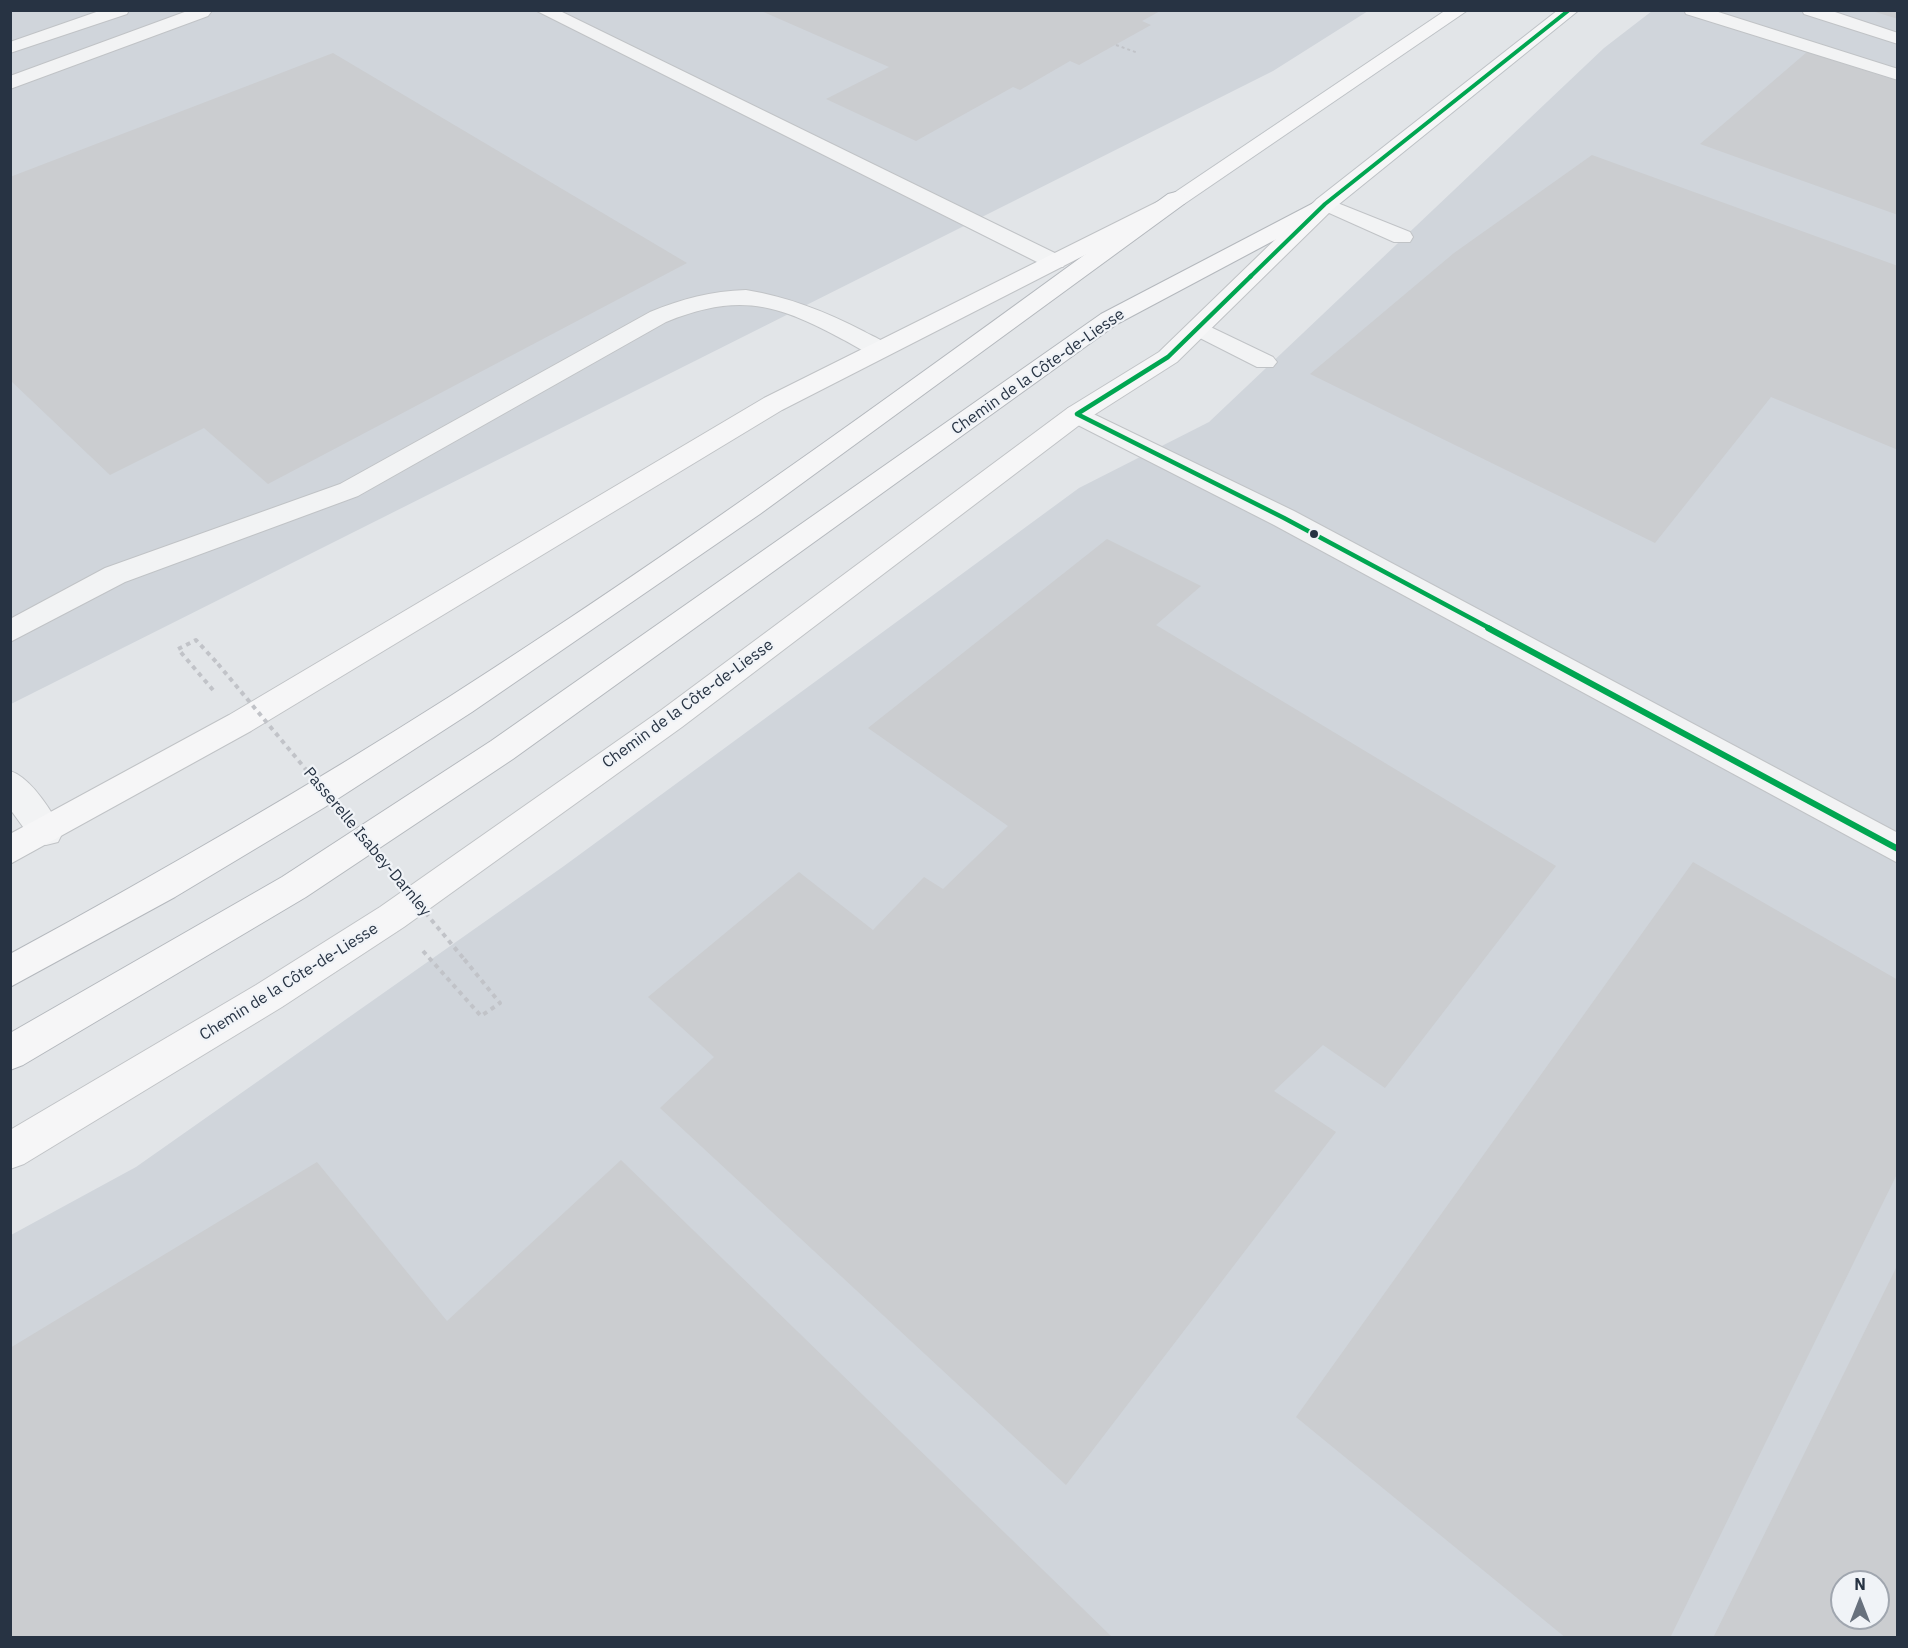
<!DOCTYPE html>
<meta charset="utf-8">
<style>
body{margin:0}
#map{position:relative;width:1908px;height:1648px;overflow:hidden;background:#e2e5e8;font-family:"IBM Plex Sans",sans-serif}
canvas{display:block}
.frame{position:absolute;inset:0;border:12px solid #273343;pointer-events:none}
.north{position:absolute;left:1830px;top:1570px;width:60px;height:60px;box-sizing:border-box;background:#f0f3f7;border:2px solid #a0a6af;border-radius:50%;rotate:0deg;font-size:16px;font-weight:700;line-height:24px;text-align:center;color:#273343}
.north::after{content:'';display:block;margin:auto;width:21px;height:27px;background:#68717d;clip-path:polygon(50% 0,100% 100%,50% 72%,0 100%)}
</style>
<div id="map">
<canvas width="1908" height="1648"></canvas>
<div class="frame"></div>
<div class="north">N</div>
</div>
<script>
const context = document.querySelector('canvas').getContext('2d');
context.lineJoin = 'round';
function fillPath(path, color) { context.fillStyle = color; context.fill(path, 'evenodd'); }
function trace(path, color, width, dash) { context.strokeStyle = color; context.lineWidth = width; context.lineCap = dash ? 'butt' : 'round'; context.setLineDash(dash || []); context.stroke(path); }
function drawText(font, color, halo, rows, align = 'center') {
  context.font = font + ' "IBM Plex Sans",sans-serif'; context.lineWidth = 4.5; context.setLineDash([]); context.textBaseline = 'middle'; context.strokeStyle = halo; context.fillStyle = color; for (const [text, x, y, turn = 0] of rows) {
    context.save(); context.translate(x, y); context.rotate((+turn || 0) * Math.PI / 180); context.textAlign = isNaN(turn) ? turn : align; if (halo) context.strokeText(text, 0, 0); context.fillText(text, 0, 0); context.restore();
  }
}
fillPath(new Path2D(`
 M11 11H1368L1273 71 11 704Z
 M1652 11H1897V1637L11 1638V1235L136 1167 564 866 1079 488 1209 422 1604 48ZM1842 1582H1878V1618H1842Z`), '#d0d5db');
fillPath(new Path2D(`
 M759 10H1162L1142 21 1151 25 1079 65 1070 61 1020 90 1013 87 916 141 826 99 889 67Z
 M1872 10H1898V19L1872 11Z
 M1807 52 1898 81V215L1700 144Z
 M333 53 687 263 268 484 204 428 110 475 10 380V177Z
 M1592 155 1898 266V450L1771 397 1655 543 1310 374 1454 253Z
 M1107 539 1201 586 1156 625 1556 866 1385 1088 1323 1045 1274 1091 1336 1132 1066 1485 660 1108 714 1057 648 997 799 872 873 930 924 877 943 889 1008 826 868 728Z
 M1693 862 1898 980V1172L1670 1638H1566L1296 1417Z
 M621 1160 1113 1638H10V1348L317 1162 447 1321Z
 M1898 1264V1638H1713ZM1842 1582H1878V1618H1842Z`), '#cbcdd0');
const lane = new Path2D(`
 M102 10H129L127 14 10 53V42Z
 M190 10 211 12 208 16 10 89V76Z
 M535 10H558L1063 257 1066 262 1063 267H1047Z
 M1684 10H1712L1898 69V80L1686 14Z
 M1802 10H1829L1898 33V44L1804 14Z
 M1325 198 1410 232 1413 237 1410 242H1394L1318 208 1315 204 1318 200Z
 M746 290C789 297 827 312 865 332 874 337 886 341 892 350L888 355C871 359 857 346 842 339 775 303 738 293 666 322L358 496 125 582 10 642V619L105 568 340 484 650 312C682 299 711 291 746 290Z
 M1198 321 1273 357 1277 362 1273 367H1257L1190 333 1187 328 1190 323Z`);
const street = new Path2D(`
 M1077 406 1294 511 1898 833V863L1274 525 1068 420 1064 414 1068 408Z
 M10 771C32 778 52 812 63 832L58 842 46 845 34 842 10 809Z`);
const secondary = new Path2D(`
 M1325 197 1333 199 1336 204 1333 209 1177 362 1086 420 682 727 404 927 282 1007 24 1164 10 1169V1130L256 985 380 907 660 711 1068 408 1159 352 1317 199Z
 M1163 199 1171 201 1174 206 1171 211 782 410 251 731 10 864V834L229 715 764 398Z`);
const primary = new Path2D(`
 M1446 10H1468L1184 204H1168L1165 199Z
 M1558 10H1579L1333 209H1317L1314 204 1317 199Z`);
const highway = new Path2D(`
 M1176 192 1184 194 1187 199 1184 204 760 514 472 712 325 807 175 897 10 987V954C159 873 306 788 449 697 696 539 932 366 1168 194Z
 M1325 197 1333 199 1336 204 1333 209 1117 324 513 759 306 897 23 1065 10 1070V1033L282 877 491 741 1101 314Z`);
trace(lane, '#c0c3c6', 2);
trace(street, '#c0c3c6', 2);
trace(secondary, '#c0c3c6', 2);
trace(primary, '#bec2c6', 2);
trace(highway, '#b4b8bd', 2);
trace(new Path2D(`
 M1116 45 1138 53`), '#c1c3c8', 2, [3, 3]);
trace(new Path2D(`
 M213 690 178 649 196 640 218 664
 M423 951 481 1016 500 1003 464 959`), '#c1c3c8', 4, [4.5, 4.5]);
fillPath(lane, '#f2f3f4');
fillPath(street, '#f2f3f4');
fillPath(secondary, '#f6f6f7');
fillPath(primary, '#f6f6f7');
fillPath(highway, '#f6f6f7');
trace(new Path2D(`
 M218 664 464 959`), '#c1c3c8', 4, [4.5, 4.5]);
trace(new Path2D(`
 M1250 277 1325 204 1569 10`), '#00a651', 4);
trace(new Path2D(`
 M1077 414 1284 518 1491 629
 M1077 414 1168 357 1251 276`), '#00a651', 4.5);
trace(new Path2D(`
 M1488 628 1898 849`), '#00a651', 6);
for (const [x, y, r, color] of [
 [1314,534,5,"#273343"]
]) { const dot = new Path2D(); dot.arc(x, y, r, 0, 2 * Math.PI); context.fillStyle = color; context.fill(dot); trace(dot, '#f0f3f7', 2); }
drawText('16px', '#273343', '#f0f3f7', [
 ["Chemin de la Côte-de-Liesse",1038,372,-35],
 ["Chemin de la Côte-de-Liesse",688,704,-36],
 ["Passerelle Isabey-Darnley",367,842,50],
 ["Chemin de la Côte-de-Liesse",289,982,-32]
]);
</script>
